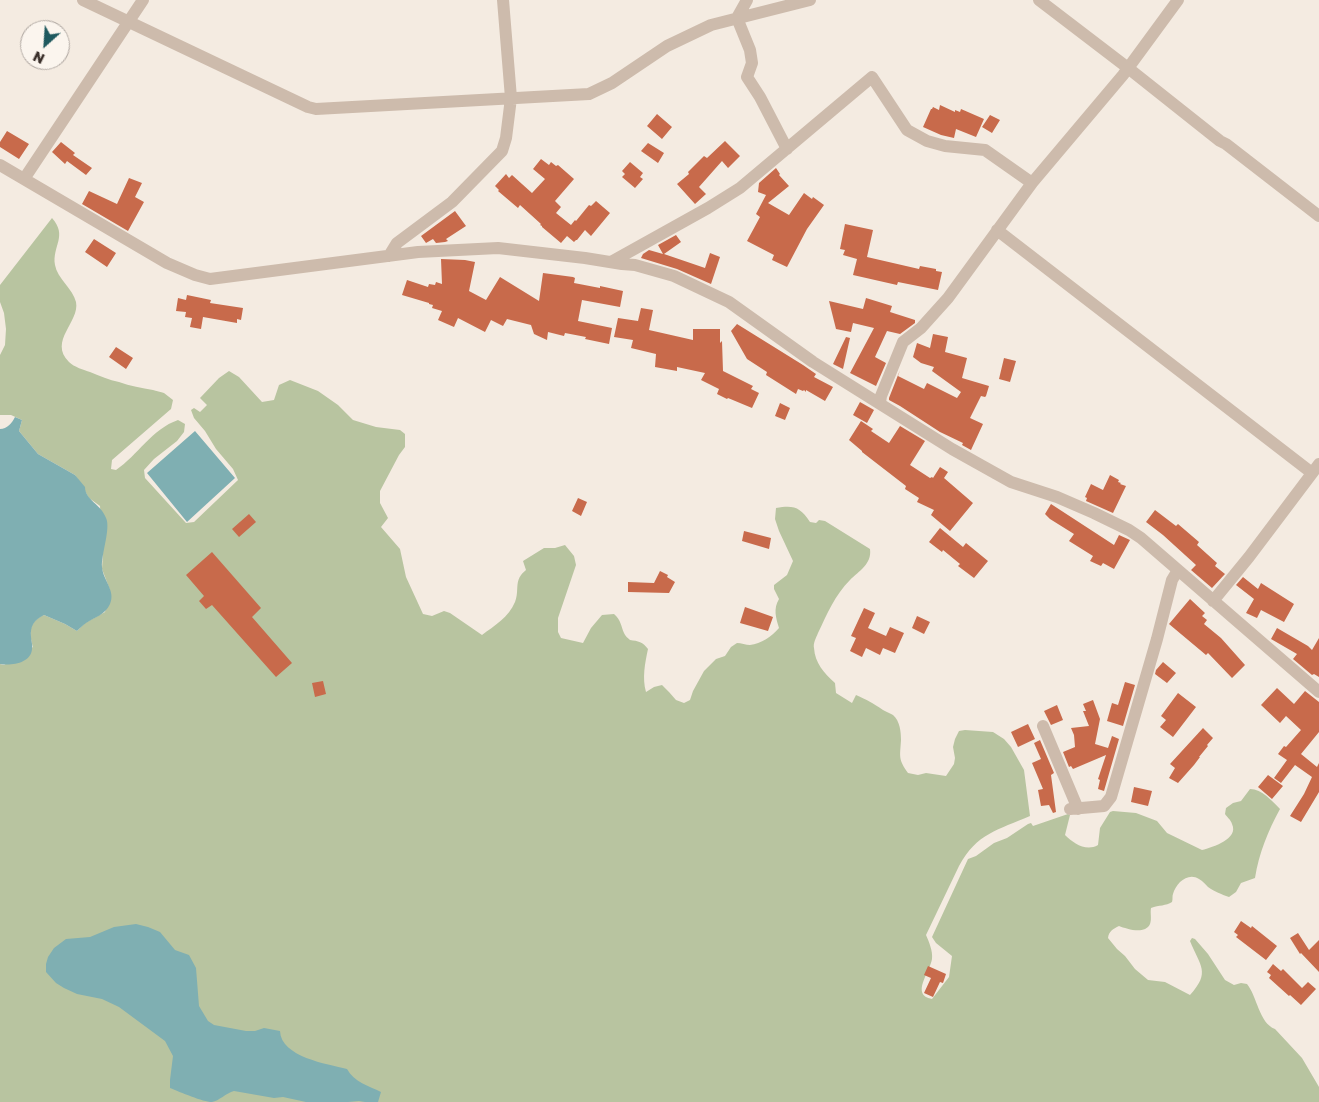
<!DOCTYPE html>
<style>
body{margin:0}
#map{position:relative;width:1319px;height:1102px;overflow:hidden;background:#f4ebe1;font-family:"Golos Text",sans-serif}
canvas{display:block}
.north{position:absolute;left:20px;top:20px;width:50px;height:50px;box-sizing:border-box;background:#fbf5ee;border:1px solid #aea6a0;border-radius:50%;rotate:206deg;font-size:14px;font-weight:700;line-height:20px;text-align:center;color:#3b302b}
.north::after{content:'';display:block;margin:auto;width:18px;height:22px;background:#1f595e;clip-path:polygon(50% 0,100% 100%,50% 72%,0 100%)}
</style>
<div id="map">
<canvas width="1319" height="1102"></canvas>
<div class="north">N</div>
</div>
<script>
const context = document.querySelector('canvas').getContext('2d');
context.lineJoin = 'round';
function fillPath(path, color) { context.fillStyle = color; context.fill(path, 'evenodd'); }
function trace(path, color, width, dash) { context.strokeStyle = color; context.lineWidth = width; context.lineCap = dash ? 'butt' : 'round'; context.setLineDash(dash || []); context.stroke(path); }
fillPath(new Path2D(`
 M52 218C68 236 52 246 55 265 57 278 73 289 76 302 80 322 48 341 69 362 74 367 84 370 90 372 100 376 109 380 119 382 130 386 142 388 153 390 156 391 161 392 164 393 167 395 170 398 173 400L171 409 112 460 111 469 116 470C138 455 152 429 178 420L185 424 184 432 177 441 154 459 144 470 145 478 186 523 194 522 238 480 233 469 216 449 205 431 194 418 191 410 194 408 200 412 207 405 200 398 219 378 229 371 239 377 262 402 274 400 279 385 290 380 318 391 338 405 353 420 376 427 400 430 405 434V447L399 455 380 491V503L388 518 381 527 400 549 406 577 423 614 432 616 444 611 450 613 482 635C494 626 509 617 515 602 520 590 513 580 526 570L523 561 544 548H555L565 545 574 556 576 565 558 618V632L561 638 583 643 591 628 602 615 614 614C621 620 621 626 624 633 625 636 628 638 630 640 638 641 643 642 648 649 645 663 642 678 646 692L654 687 662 685 669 692 676 700 684 703 690 700 693 691 704 671 716 659 725 656 731 647 737 643C741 643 746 645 750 645 761 644 772 636 779 628 776 618 773 609 779 599L774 589V585L787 575 793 561 779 531 775 519 776 508C794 505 800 507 810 522L816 523 819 520 825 521 870 549C872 564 859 571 850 580 835 595 827 614 818 633 816 638 813 643 814 648 815 663 824 673 835 683L836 693 852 703 856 695C867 700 873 703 883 710 886 712 890 713 893 715 900 721 901 732 901 740 900 757 898 759 908 773L918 775 926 773 946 776 954 764 955 758 953 747 955 739 959 731 965 730 993 732 1004 739 1011 747 1024 770 1030 816C998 830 977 833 959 866L926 935C929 942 933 951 932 959 930 972 910 995 932 999L949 977 952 956 936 943 932 937 968 859 976 856 994 843 1007 838 1028 824 1031 823 1033 826 1068 814 1070 815 1065 835C1073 843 1086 852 1098 845L1100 828 1110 812 1113 811 1136 813 1157 821 1167 833 1202 850C1213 847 1239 839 1232 824 1231 820 1227 817 1225 814L1226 808 1233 803 1241 801 1250 789C1262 789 1272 801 1280 809 1268 831 1259 853 1255 878L1241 883 1236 892 1229 897C1221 894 1215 892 1208 887 1205 884 1203 881 1199 879 1188 872 1176 883 1173 894 1172 896 1173 899 1172 902 1166 906 1159 905 1151 908 1150 913 1152 919 1150 924 1145 935 1127 929 1119 926 1113 929 1109 931 1108 938L1117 949 1125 956 1135 969 1148 980 1165 982 1190 995C1211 972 1200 966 1190 941L1192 938 1195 939 1208 954 1225 980 1234 985 1241 983 1247 984C1257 996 1259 1023 1275 1029L1302 1058 1319 1087V1102H0V664L4 665 33 647C29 633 28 622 44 615L65 624 77 631 85 623 105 612 110 590 102 569 103 552 100 506 89 498 75 475 38 454 19 431 22 420 11 415H0V355L5 345 6 329 4 313 0 302V285Z`), '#b8c4a0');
fillPath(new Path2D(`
 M15 417 22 420 19 431 38 454 75 475 85 487C85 500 101 504 106 518 111 528 101 555 102 567 103 580 116 591 110 604 105 615 95 617 86 623 83 625 80 628 77 631L65 624 44 615C34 620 30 626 31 637 31 641 33 645 32 649 31 663 12 666 0 664V429C7 429 12 423 15 417Z
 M195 431 235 478 187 522 147 473Z
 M136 924 148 927 160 932 175 950 189 955 196 968 199 1006 208 1021 214 1025 246 1031H255L264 1028 280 1031C281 1057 327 1064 347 1069 354 1082 369 1086 381 1092L378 1102H365L359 1101 348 1102H306L283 1097 274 1098 234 1091C226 1093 219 1101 212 1102 203 1102 180 1092 170 1088V1080L173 1056 165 1041 119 1007 102 999 77 994 64 988 56 983 46 972V964L48 957 54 948 66 939 90 937 114 927Z`), '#7fafb2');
fillPath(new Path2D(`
 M940 105 955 112V110L960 112 961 109 984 119 976 137 956 129 954 138 941 135 923 127 931 109H932L933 107 939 110Z
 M657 114 672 127 662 139 647 126Z
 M990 115 1000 120 992 133 982 127Z
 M7 131 29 144 19 159 0 147V142Z
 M725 141 740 156 728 168 722 161 699 187 706 194 695 204 677 184 689 174 688 172 704 156 707 158Z
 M61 142 75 153 73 155 92 168 86 175 67 161 65 164 52 152Z
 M648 143 664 153 658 163 641 151Z
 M541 159 549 165 551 162 556 166 558 165 574 179 555 201 561 207 556 213 571 225 575 220 576 221 589 205 591 206 596 201 610 213 591 236 585 230 577 240H576L574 242 567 236 561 243 542 227V226L540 225 541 224 520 205 518 208 498 191 499 190 495 186 506 174 509 178 512 175 532 193 545 179 533 169Z
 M630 162 643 173 640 177 643 179 635 188 622 177 625 174 622 171Z
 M776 168 780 174 779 175 789 186 768 203 789 215 804 193 812 199 813 197 824 205 807 229 787 267 772 260 774 255 747 241 760 217 756 214 766 195 758 192 759 183Z
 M129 178 142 183 135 197 144 202 128 231 82 204 89 191 117 204Z
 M455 211 466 226 446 239 448 241 445 242 436 243 433 239 426 243 421 236Z
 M845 224 873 230 867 257 919 269 920 266 936 269V271L942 272 938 290 898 282 897 285 853 275 857 259 843 255 845 250 840 249Z
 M676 235 681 242 664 254 705 268 710 253 720 257 711 284 677 269 641 258 643 254 649 250 663 254 658 245Z
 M94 239 116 253 107 267 85 252Z
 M441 259 465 260 475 262 469 291 486 300 500 277 539 301 543 273 573 277 575 278 574 283 600 288V286L623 291 620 307 582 300 578 321 612 328 609 344 585 339 586 337 565 333 564 336 548 332 547 340 534 334 531 325 507 319 503 326 491 320 485 332 458 318 454 327 438 320 442 311 432 308 433 305 429 304V303L402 295 407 280 428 287 429 284 435 285 436 282 442 284Z
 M187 295 211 300 210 303 243 308 241 320 237 319V323L203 317 201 329 190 327 192 318 185 317 186 312 176 311 178 298 186 300Z
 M866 298 892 306 890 312 915 320V323L900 334 887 331 875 357 886 363 876 386 850 373 874 328 853 323 851 332 836 329 829 301 863 309Z
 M641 308 653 310 649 330 693 340V329H720V343L722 341 723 371 753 386 751 389 759 393 752 408 728 398 727 399 717 394 719 389 701 380 705 373 677 367V371L655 367 656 354 631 348 633 340 614 337 618 318 638 321Z
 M737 324 803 365 816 374 814 377 833 387 825 401 806 390V392L804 390 803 391 798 389 796 394 766 375 767 372 747 359 731 331Z
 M933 334 948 337 945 352 967 358 962 378 989 386 986 396 985 397 981 396 970 418 983 424 971 450 962 445 963 443 940 432 900 406 889 400V398L900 370 898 376 924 389 927 383 957 398 961 392 932 371 934 367 921 363 913 357 917 343 930 348Z
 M846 337 850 338 843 369 833 364Z
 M116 347 133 358 126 369 109 357Z
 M1004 358 1016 361 1010 382 999 379Z
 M860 402 874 410 867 423 853 415Z
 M780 403 790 408 785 420 775 416Z
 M861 421 873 429 871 431 889 443 900 426 925 441 910 465 930 478 932 477 933 478 940 467 948 472 944 478 973 503 950 531 931 515 934 510 917 502 919 498 905 489 906 486 862 452V451L849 440Z
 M1110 475 1119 480 1118 482 1121 483 1120 484 1126 486 1113 513 1086 501 1087 498 1085 497 1091 484 1103 490Z
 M578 498 587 502 581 516 572 511Z
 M1051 504 1114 545 1119 535 1130 540 1114 569 1103 563 1101 566 1090 561 1093 556 1069 541 1074 534 1050 519 1045 514Z
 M1155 510 1176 526 1178 524 1199 542 1197 545 1217 563 1215 566 1225 574 1212 588 1191 570 1196 565 1163 535 1146 522Z
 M249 514 256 522 239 537 232 529Z
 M940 528 963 547 966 543 988 561 974 578 958 566 960 564 943 550 942 552 929 542Z
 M744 531 771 538 769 549 742 541Z
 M212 552 261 608 252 617 292 663 276 677 212 605 206 609 199 601 204 596 186 575Z
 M660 571 668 575 667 577 675 582 669 593 628 592V582L654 583Z
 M1243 577 1258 589 1261 583 1294 604 1284 622 1261 610 1257 618 1246 613 1254 599 1236 585Z
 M1190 599 1205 613 1202 616 1207 620 1204 624 1221 638 1245 665 1232 678 1208 653 1206 655 1169 624Z
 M745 607 773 617 768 631 740 623Z
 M864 608 875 613 868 628 886 636 890 627 904 633 895 653 883 648 880 655 866 648 862 657 850 651 856 638 851 636Z
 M917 616 930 622 924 634 912 628Z
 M1277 628 1308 646 1312 650 1319 638V677L1314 674 1312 675 1293 659 1297 654 1271 639Z
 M1163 662 1176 673 1167 683 1155 674 1156 670Z
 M323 681 326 694 315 697 312 683Z
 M1125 682 1135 685 1123 726 1107 721 1112 703 1118 705Z
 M1277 688 1294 704 1305 691 1319 702V732L1301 754 1317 767 1319 763V792L1301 822 1290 816 1304 794 1312 777 1295 765 1281 783 1274 778 1287 760 1278 754 1284 746 1286 747 1301 730 1286 716 1280 723 1261 705Z
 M1178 693 1196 707 1173 737 1160 727 1166 720 1161 716Z
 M1093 700 1100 719 1095 744 1108 748 1112 736 1119 739 1104 791 1098 789 1100 780 1098 779 1106 755 1073 769 1071 766 1069 767 1063 752 1075 747 1074 735 1071 728 1089 726 1083 711H1086L1083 704Z
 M1057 705 1063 720 1051 725 1044 711Z
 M1028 724 1035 739 1018 747 1011 732Z
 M1203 728 1213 738 1207 745 1208 746 1199 757H1200L1194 765 1178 783 1169 778 1175 768 1170 764Z
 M1040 740 1054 773 1051 775 1056 812 1053 813 1049 805 1041 806 1038 790 1043 789 1032 763 1041 759 1034 743Z
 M1268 775 1283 786 1272 799 1258 787Z
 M1134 787 1152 791 1148 806 1131 802Z
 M1241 921 1251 928 1252 926 1277 946 1266 960 1236 937 1238 935 1234 932Z
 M1298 933 1309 950 1319 940V972L1301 953 1300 954 1290 938Z
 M1273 964 1281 971 1283 969 1302 988 1308 982 1316 989 1301 1005 1290 995 1289 996 1269 978 1271 975 1267 972Z
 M928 966 946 974 943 983 940 982 933 997 924 993 931 978 924 975Z`), '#c86a4b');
trace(new Path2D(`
 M83 0 308 107 316 109 589 94 612 83 667 46 711 25 810 0
 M747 0 737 18 750 50 752 63 747 77 760 97 787 149
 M1039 0 1128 68 1220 141 1226 144 1319 216
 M0 165 167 263 195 275 210 279 418 252 498 248 585 258 622 264 635 265 674 276 729 302 813 362 952 449 1011 482 1057 497 1094 513 1129 530 1141 538 1178 570 1319 692
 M24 179 143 0
 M997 230 1312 473
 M389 256 397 243 452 202 502 151 506 138 511 98 503 0
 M611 262 708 208 740 188 872 77 907 130 927 141 945 146 985 150 1032 183
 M880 403 881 396 903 342 921 328 948 298 1032 183 1123 75 1178 0
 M1213 601 1249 557 1319 464
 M1043 726 1078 809
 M1070 809 1104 806 1111 797 1157 639 1172 580 1178 570`), '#cdbbac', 12);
</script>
